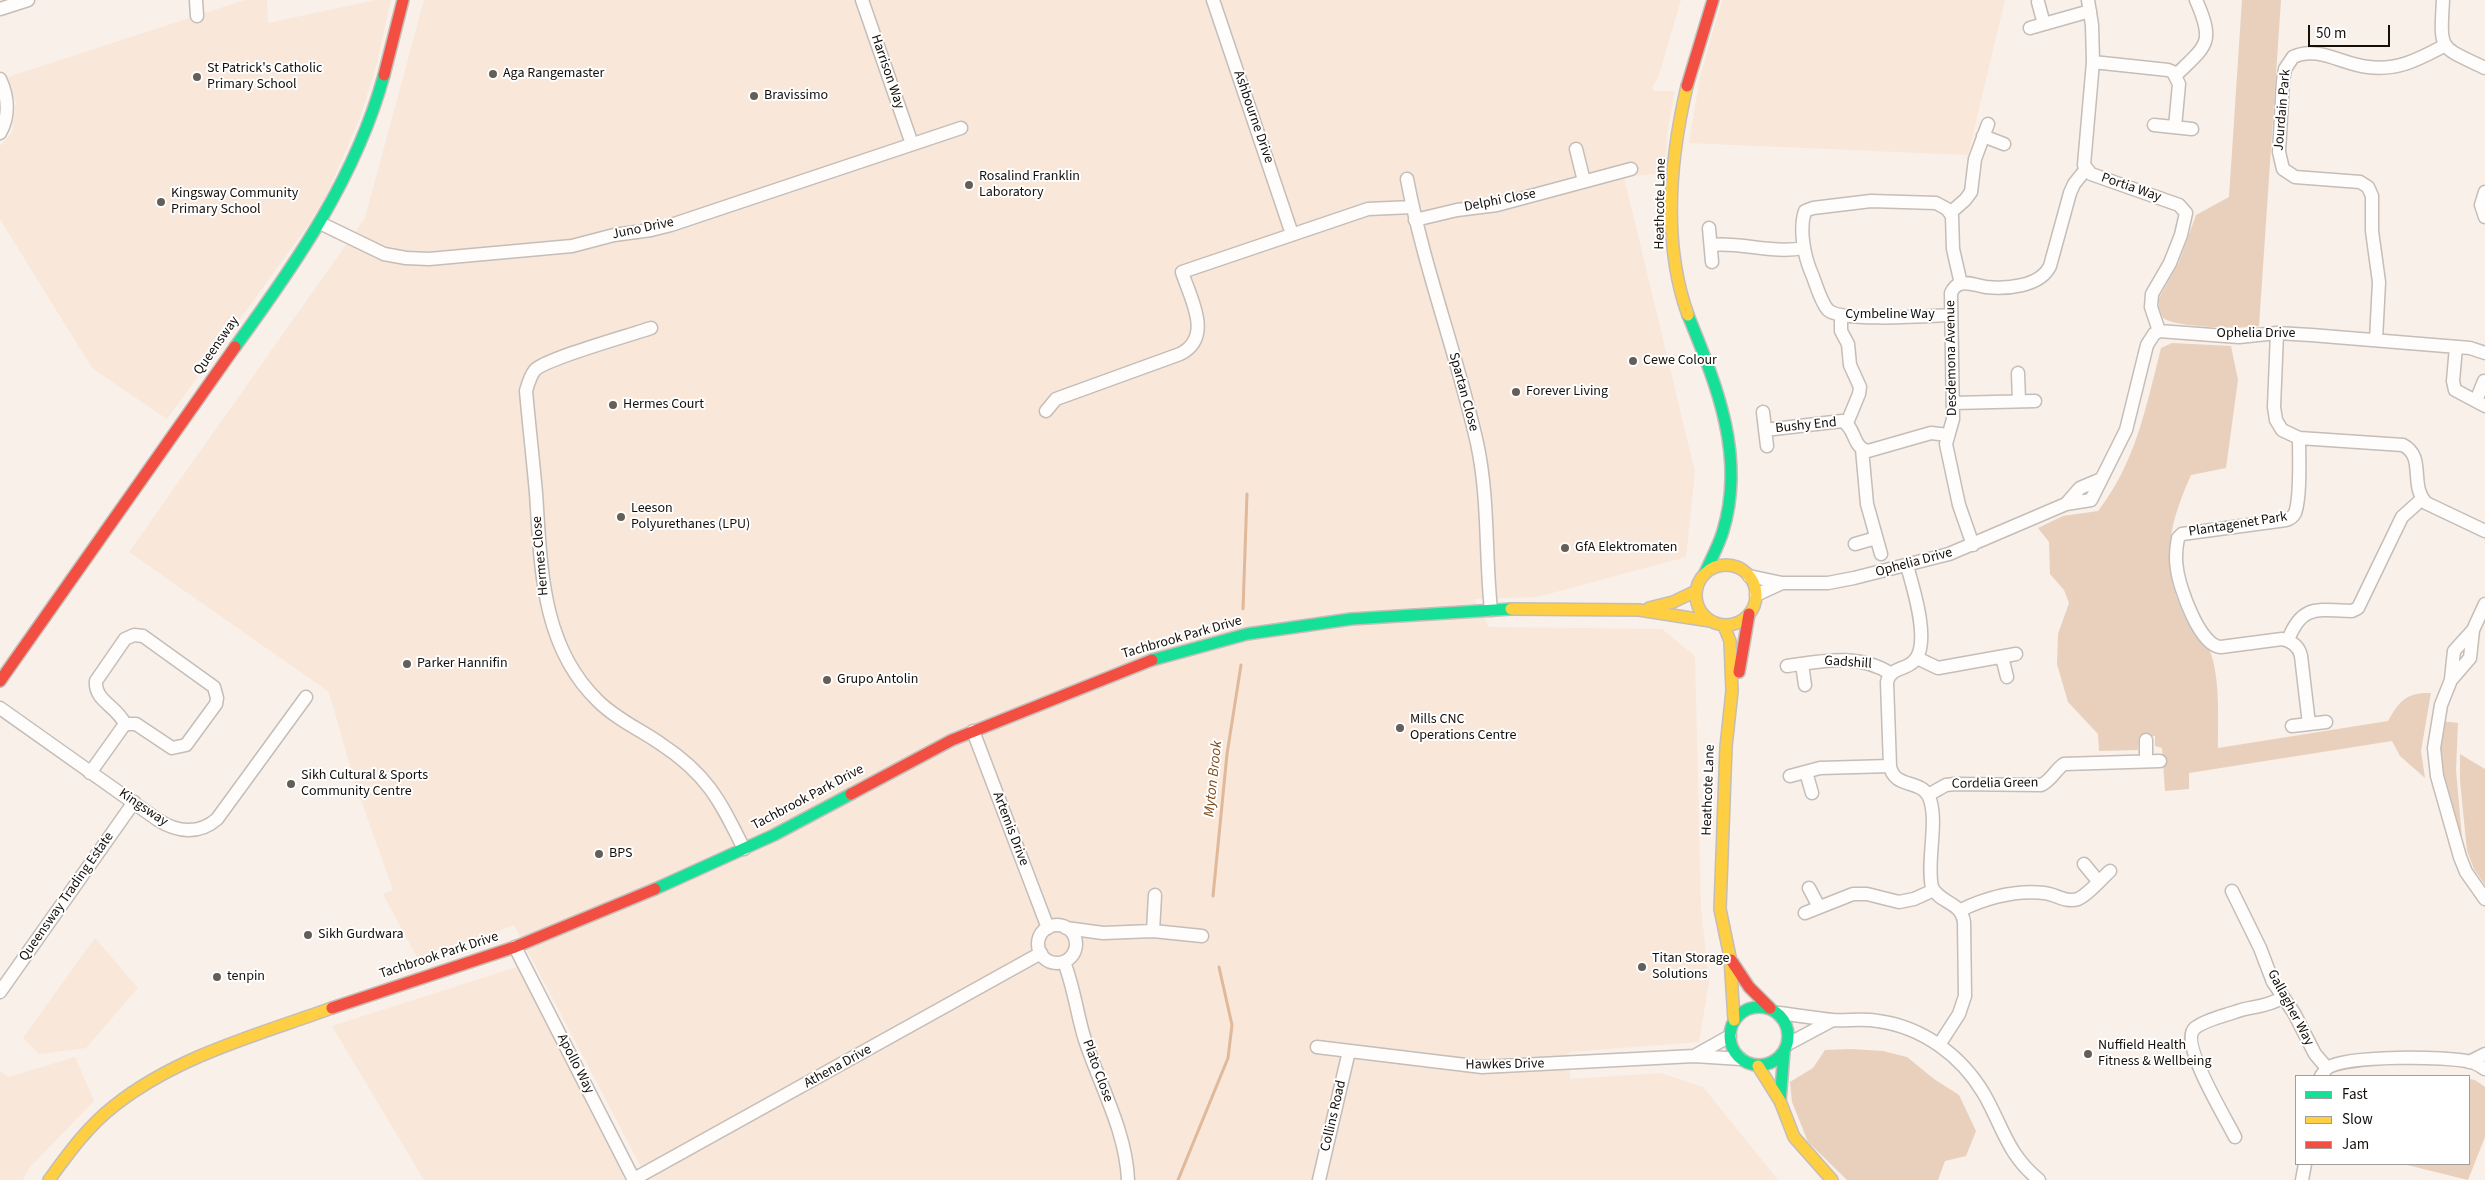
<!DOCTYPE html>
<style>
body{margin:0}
#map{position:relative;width:2485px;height:1180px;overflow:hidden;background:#f8f0e9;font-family:"Source Sans 3",sans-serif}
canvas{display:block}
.legend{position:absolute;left:2295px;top:1075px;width:175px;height:90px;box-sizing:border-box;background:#fff;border:1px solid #a19f9d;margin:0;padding:6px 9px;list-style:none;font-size:15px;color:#150f0a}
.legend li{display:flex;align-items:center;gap:10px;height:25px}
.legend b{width:25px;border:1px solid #a19f9d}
.scale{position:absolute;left:2308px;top:25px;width:82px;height:22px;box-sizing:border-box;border:2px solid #150f0a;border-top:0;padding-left:6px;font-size:15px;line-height:18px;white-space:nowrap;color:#150f0a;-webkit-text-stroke:4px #fff;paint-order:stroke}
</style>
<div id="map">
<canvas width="2485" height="1180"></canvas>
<ul class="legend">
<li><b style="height:6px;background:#16e098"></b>Fast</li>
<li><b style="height:6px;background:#ffcf43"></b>Slow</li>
<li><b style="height:6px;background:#f24e42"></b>Jam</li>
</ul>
<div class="scale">50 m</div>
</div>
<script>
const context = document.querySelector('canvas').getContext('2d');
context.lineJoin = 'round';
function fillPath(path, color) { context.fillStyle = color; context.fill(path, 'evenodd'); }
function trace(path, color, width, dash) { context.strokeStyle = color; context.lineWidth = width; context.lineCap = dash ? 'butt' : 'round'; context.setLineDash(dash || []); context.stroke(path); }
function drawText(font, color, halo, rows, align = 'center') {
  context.font = font + ' "Source Sans 3",sans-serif'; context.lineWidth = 4; context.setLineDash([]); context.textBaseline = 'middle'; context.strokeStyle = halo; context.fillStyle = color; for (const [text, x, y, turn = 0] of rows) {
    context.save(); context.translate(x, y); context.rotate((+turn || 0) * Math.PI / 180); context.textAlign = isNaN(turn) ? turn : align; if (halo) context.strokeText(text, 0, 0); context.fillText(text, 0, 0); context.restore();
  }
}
fillPath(new Path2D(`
 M245 0H267L268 23 376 0H391L376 66 361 115 327 194 307 227 167 419 92 368 0 219V146L12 133 16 103 8 77Z
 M424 0H1681L1658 78 1652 87 1654 91H1675L1668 128 1664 173 1624 177 1695 472 1686 557 1537 597 1474 599 1489 627 1662 629 1695 656 1701 909 1709 982 1699 1042 1569 1052 1570 1079 1661 1073 1703 1087 1778 1180H648L514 925 419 961 383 894 393 890 354 780 329 692 129 552 365 218Z
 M1722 0H2005L1968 155 1689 143 1700 77Z
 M95 938 138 988 86 1048 39 1054 23 1038Z
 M520 966 629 1180H424L332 1026Z
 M75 1057 94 1101 30 1167 23 1180H0V1071L9 1077Z`), '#f9e7d9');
fillPath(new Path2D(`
 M2242 0H2281L2259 326C2241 329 2178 328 2163 318L2159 308V298L2179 262 2196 215 2229 197Z
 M2172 343 2231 346 2238 380 2226 468 2191 475C2166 531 2159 570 2190 627 2195 636 2207 644 2211 654 2220 680 2218 720 2218 748L2388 721C2399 701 2407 692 2431 693L2421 751 2425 778 2400 756 2392 741 2189 773V789L2165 791 2162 748 2155 746V736L2139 737 2138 750 2099 751 2098 734 2068 702 2057 664 2058 634 2069 603 2064 590 2050 574 2049 542 2038 528 2063 516 2098 511C2136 462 2146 407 2161 348Z
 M2442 721 2458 723 2456 770 2462 838 2445 786 2440 753Z
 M2460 754 2485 769V885L2474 869 2467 851 2460 781Z
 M1851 1049 1883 1051 1907 1057 1934 1079 1959 1095 1976 1131 1966 1156 1945 1161 1938 1180H1847L1808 1142 1792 1102 1790 1082 1813 1068 1825 1050Z
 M2469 1079 2475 1080 2485 1087V1137L2468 1180 2403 1164H2469Z`), '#e8d0bc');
trace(new Path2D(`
 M1243 609 1247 494
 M1213 896 1227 754 1241 665
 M1178 1180 1228 1058 1232 1025 1219 967`), '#e0b99a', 3);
const street = new Path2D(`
 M196 0 197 16
 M862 0 912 144
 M1213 0 1292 234
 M2088 0 2092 25 2093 62 2084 165 2091 174 2179 205 2186 213 2181 235 2170 263 2152 294 2151 307 2159 331
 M2443 0C2440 52 2439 46 2485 68
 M2038 2 2044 24
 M0 9 28 0
 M2030 28 2090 11
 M2093 62 2168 70 2173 72 2179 84 2175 127
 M2176 75C2207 45 2215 43 2196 0
 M0 79C8 96 10 116 0 133
 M2154 125 2192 129
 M1983 136 2004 144
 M1576 149 1584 181
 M1407 179C1424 268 1457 354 1477 443 1489 498 1485 554 1491 610
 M2485 192 2481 205 2485 217
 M1950 213 1965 200 1971 192 1975 159 1988 124
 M1415 220 1457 210 1497 205 1631 169
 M320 223 384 254 406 258 429 259 572 246 614 235 651 230 671 225 961 128
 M1709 228 1712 262
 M1711 245C1743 242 1772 254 1804 248
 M1950 315C1929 316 1841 322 1828 310 1820 301 1816 283 1811 272 1804 255 1799 229 1805 211L1813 208 1871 201 1936 203 1947 209 1952 216 1953 249 1961 284
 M1841 316V331L1848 344 1850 365 1860 387 1859 394 1847 423
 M651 328C631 335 547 358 535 370 530 376 528 384 526 391 529 425 533 459 536 493 541 567 541 646 598 701 616 719 641 730 661 744 708 775 720 801 744 849
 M2277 333 2274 407 2276 420 2282 430 2299 438 2403 445C2426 457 2409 485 2426 503L2485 531
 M2376 340 2379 282 2372 231V196L2368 187 2360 182 2295 177 2283 169 2279 152 2283 81 2285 69 2293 57C2318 45 2343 65 2368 67 2398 71 2419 59 2444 46
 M2456 347 2453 381 2455 390 2485 406
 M2018 373 2019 401
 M2476 401 2484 381
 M1953 403 2035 401
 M1046 411 1056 399 1180 354C1214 337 1190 298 1182 272L1368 209 1412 207
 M1763 412 1767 446
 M1765 430 1842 421C1856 427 1852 448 1868 451L1931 433 1948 435
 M2299 438C2299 456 2301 497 2295 513 2293 517 2290 519 2286 520L2182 534 2178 538C2176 548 2175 558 2177 569 2179 587 2200 647 2221 647L2282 639C2291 641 2299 646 2301 656L2309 724
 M1862 449 1867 504 1881 554
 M2066 504 2080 488 2099 480
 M1855 544 1876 538
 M1973 545 1959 505 1946 444 1953 419 1951 293C1953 289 1955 286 1959 284 1967 281 1978 286 1986 287 2006 289 2040 287 2050 266L2070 193 2074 184 2086 169
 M1907 566C1913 587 1932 646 1913 662 1904 670 1890 668 1887 682L1890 766C1894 789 1921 779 1929 797 1939 820 1926 862 1932 887 1940 904 1961 901 1964 922L1965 996 1959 1014 1939 1045
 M1749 576 1782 583H1828L1854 578 1949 554 2066 504 2091 500 2126 430 2147 345 2154 334 2159 331 2239 337 2277 333 2311 335 2470 348 2485 353
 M1756 595 1782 583
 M2473 630 2470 658 2451 680 2441 705 2434 748 2437 776 2460 857 2466 872 2485 899
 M2288 640C2302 604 2317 610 2352 611L2358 608 2402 517 2422 499
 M2002 657 2007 677
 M1917 658 1938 668 2016 654
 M1802 664 1805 685
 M1787 666C1822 661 1860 653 1891 674
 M2451 679 2454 651 2473 630 2485 604
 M0 708 158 820C177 832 199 835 217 819L306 697
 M2292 726 2326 722
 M973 731 1048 928
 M2146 740V761
 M1806 772 1812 793
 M90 773 125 724H136L172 748 186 745 216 704 217 698 214 687 143 636 134 635 125 639 96 681C94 701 117 706 125 724
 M1790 776 1820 768 1890 766
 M1928 795 1946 785 1955 784 2041 785C2051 781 2055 770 2064 764L2160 761
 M2084 864 2098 881
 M1809 888 1819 907
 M2232 891 2260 948 2273 982 2294 1013 2315 1054 2327 1068 2321 1076
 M1961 910C1986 898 2015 890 2044 893 2056 894 2065 903 2078 899 2089 894 2101 879 2110 871
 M1805 913 1853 894H1867L1899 902 1914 899 1934 890
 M1038 944a19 19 0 1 1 38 0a19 19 0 1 1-38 0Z
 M1066 928 1103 933 1153 931 1202 936
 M1153 931 1155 895
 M515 947 634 1180
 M1064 962C1074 987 1077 1015 1085 1040 1100 1086 1126 1131 1128 1180
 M0 992 134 802
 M1779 1013C1796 1015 1814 1018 1832 1020 1847 1021 1862 1018 1878 1021 1922 1027 1961 1055 1984 1094 2003 1127 2007 1154 2039 1180
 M1788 1044 1833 1020
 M1317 1047 1482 1067 1694 1056 1741 1059
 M1696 1055 1730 1036
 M2469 1062 2485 1054
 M2327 1068C2347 1055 2446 1056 2471 1062 2476 1063 2480 1066 2485 1069
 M2235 1137C2227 1120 2178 1042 2195 1028 2205 1020 2223 1016 2235 1012 2253 1005 2262 1009 2282 998
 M634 1179 1041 953
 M1319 1180 1349 1051
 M2302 1180 2305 1164`);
const fast = new Path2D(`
 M1688 315C1716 384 1746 455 1723 531 1719 545 1711 559 1705 573
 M235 347C297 262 356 177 384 75
 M1152 660 1247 634 1351 619 1511 609
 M655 889 774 835 851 794
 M1730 1036a29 29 0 1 1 58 0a29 29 0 1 1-58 0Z
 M1780 1101 1784 1052`);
const slow = new Path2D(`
 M1687 86C1670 159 1662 243 1688 315
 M1696 595a30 30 0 1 1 60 0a30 30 0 1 1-60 0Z
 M1649 608 1673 602 1696 591
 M1511 609 1639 610 1710 621
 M1724 626 1730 641 1732 691 1726 747 1720 909 1730 957 1734 1020
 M1758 1066 1780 1101 1794 1137 1832 1180
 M49 1180C68 1154 88 1126 114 1106 177 1056 257 1035 332 1008`);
const jam = new Path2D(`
 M384 75 403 0
 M1687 86 1713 0
 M1739 672 1749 614
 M0 681 235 347
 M851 794 952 740 1152 660
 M1731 960 1749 987 1770 1008
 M332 1008 515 947 655 889`);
trace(street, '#c4bdb8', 15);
trace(fast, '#c4bdb8', 14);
trace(slow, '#c4bdb8', 14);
trace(jam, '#c4bdb8', 14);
trace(street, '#fefdfc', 12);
trace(fast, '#16e098', 11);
trace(slow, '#ffcf43', 11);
trace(jam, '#f24e42', 11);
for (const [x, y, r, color] of [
 [493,74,5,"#645e58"],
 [197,77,5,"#645e58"],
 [754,96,5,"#645e58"],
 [969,185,5,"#645e58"],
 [161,202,5,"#645e58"],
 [1633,361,5,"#645e58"],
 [1516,392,5,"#645e58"],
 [613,405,5,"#645e58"],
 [621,517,5,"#645e58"],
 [1565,548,5,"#645e58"],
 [407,664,5,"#645e58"],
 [827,680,5,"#645e58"],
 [1400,728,5,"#645e58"],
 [291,784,5,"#645e58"],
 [599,854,5,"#645e58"],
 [308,935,5,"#645e58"],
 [1642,967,5,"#645e58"],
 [217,977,5,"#645e58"],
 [2088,1054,5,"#645e58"]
]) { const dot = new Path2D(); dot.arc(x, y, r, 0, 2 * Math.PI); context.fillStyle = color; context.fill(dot); trace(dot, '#fff', 2); }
drawText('14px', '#150f0a', '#fff', [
 ["St Patrick's Catholic",207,69],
 ["Primary School",207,85],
 ["Aga Rangemaster",503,74],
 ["Bravissimo",764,96],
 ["Rosalind Franklin",979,177],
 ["Laboratory",979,193],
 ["Kingsway Community",171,194],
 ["Primary School",171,210],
 ["Cewe Colour",1643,361],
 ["Forever Living",1526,392],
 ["Hermes Court",623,405],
 ["Leeson",631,509],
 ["Polyurethanes (LPU)",631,525],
 ["GfA Elektromaten",1575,548],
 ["Parker Hannifin",417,664],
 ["Grupo Antolin",837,680],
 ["Mills CNC",1410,720],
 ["Operations Centre",1410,736],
 ["Sikh Cultural & Sports",301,776],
 ["Community Centre",301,792],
 ["BPS",609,854],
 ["Sikh Gurdwara",318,935],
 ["Titan Storage",1652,959],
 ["Solutions",1652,975],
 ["tenpin",227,977],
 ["Nuffield Health",2098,1046],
 ["Fitness & Wellbeing",2098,1062]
], 'left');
drawText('14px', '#150f0a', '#fff', [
 ["Harrison Way",887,72,71],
 ["Jourdain Park",2283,110,-85],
 ["Ashbourne Drive",1253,117,71],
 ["Portia Way",2131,188,19],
 ["Delphi Close",1500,201,-11],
 ["Heathcote Lane",1661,204,-89],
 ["Juno Drive",643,229,-12],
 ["Cymbeline Way",1890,315],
 ["Ophelia Drive",2256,334],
 ["Queensway",217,346,-55],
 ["Desdemona Avenue",1952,358,-91],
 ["Spartan Close",1463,392,75],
 ["Bushy End",1806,426,-6],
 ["Plantagenet Park",2238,525,-9],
 ["Hermes Close",541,556,-95],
 ["Ophelia Drive",1914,563,-15],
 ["Tachbrook Park Drive",1182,638,-16],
 ["Gadshill",1848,663,4],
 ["Cordelia Green",1995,784,-1],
 ["Heathcote Lane",1709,790,-88],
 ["Tachbrook Park Drive",808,798,-28],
 ["Kingsway",143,808,34],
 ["Artemis Drive",1010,829,69],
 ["Queensway Trading Estate",67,897,-55],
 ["Tachbrook Park Drive",439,956,-18],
 ["Gallagher Way",2290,1008,62],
 ["Apollo Way",575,1064,63],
 ["Hawkes Drive",1505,1065,-1],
 ["Athena Drive",838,1067,-29],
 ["Plato Close",1097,1071,70],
 ["Collins Road",1334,1116,-77]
]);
drawText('italic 15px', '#7c4a1b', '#fff', [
 ["Myton Brook",1214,779,-84]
]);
</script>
